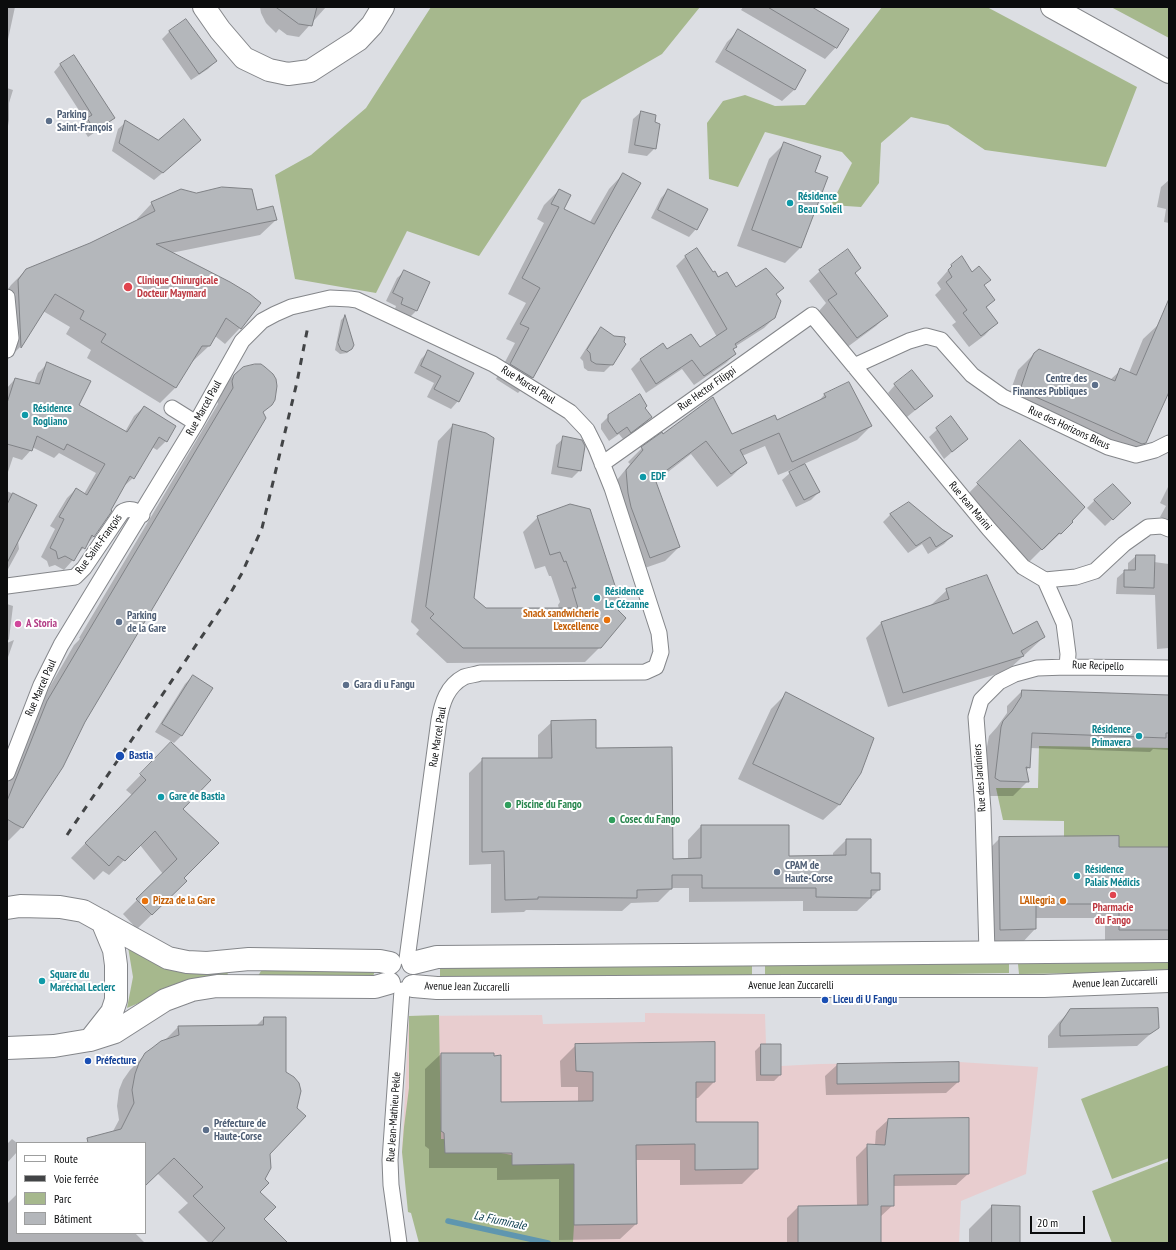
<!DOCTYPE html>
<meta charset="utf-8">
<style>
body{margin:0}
#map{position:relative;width:1176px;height:1250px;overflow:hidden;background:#dcdee3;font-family:"PT Sans Narrow",sans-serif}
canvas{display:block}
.frame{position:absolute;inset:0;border:8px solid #0b0c0d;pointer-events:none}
.legend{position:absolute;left:16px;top:1142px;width:130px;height:92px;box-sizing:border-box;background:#fff;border:1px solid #9d9e9e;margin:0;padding:5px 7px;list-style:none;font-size:12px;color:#0b0c0d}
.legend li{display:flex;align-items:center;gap:8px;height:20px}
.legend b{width:20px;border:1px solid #9d9e9e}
.scale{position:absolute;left:1030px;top:1216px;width:55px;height:18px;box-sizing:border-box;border:2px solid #0b0c0d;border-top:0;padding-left:5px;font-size:12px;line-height:14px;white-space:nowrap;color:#0b0c0d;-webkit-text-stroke:3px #fff;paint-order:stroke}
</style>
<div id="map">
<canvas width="1176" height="1250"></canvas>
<div class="frame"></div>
<ul class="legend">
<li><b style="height:5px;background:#fff"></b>Route</li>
<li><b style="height:5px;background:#424446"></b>Voie ferrée</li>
<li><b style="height:11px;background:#a6b88d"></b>Parc</li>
<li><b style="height:11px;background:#b4b7bb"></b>Bâtiment</li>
</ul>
<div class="scale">20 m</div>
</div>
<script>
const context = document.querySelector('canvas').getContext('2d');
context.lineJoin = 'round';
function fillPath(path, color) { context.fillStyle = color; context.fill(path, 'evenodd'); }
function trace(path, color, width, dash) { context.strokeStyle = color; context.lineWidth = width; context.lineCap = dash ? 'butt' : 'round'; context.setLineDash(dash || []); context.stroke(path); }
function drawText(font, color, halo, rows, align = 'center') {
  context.font = font + ' "PT Sans Narrow",sans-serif'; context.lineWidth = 4; context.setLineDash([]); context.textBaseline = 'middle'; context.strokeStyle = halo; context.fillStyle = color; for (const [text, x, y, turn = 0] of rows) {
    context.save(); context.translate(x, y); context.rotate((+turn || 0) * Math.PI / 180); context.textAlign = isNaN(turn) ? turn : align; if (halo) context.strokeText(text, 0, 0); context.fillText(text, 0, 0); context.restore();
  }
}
fillPath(new Path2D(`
 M645 1013 765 1014 766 1044H781V1066L820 1064 959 1062 1038 1067 1026 1174 961 1201 959 1243H578L410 1210 402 1152 409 1016 542 1015 543 1024 645 1022Z`), '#e8cdcf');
fillPath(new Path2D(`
 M431 7H700L662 54 582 100 479 256 407 231 376 293 295 279 275 175 311 155 366 108Z
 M882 7H987L1137 87 1106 167 985 150 948 125 911 117 881 143 879 183 861 207 831 205 852 163 842 152 765 132 738 187 709 179 707 123 723 101 745 95 775 106 805 105Z
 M1111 7H1169V38Z
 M1039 746 1169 748V847H1119L1064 837V821L1003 820 996 788H1038Z
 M128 947 226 971 228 974 226 978 158 995 127 1008 133 977Z
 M1009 962V973L765 977V966Z
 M1169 962V972L1019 974 1018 964Z
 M752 965V976L440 979V968Z
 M266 970H375L372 980 258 976 261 971Z
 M439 1015 441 1131V1139H445V1153H501L512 1155 513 1165 574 1164V1225L573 1242 578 1243H419L411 1213 408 1212 402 1152 404 1127 409 1088V1016Z
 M1169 1065V1158L1112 1179 1081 1099Z
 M1169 1161V1243H1112L1092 1191Z`), '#a6b88d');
fillPath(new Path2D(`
 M7 7H15L7 44Z
 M260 7H326L299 37 287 35 279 29 276 33 266 23 261 13Z
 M743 7H810L836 47 825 59 741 10Z
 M170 31 216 61 208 69 191 80 162 39Z
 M738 31 805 70 794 90 782 101 715 62 727 42Z
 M74 57 114 118 107 124 88 137 81 126 86 121 54 72 60 65Z
 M7 88 13 90 9 103V120L7 132Z
 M641 112 654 123 655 148 647 156 628 153 633 119Z
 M126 122 158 142 192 148 154 180 112 151 118 129Z
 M785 143 800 248 785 263 737 246 769 159Z
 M623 174 640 184 532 378 518 393 496 379 515 343 506 339 526 303 508 294 544 223 537 219 544 205 559 190 563 209 590 222 609 189Z
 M1169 180V223L1164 222 1166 209 1157 207 1161 187Z
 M668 190 696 229 689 237 651 218 661 198Z
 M152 203 257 212 276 220 260 235 171 253 259 303 240 328 225 344 215 336 209 346 193 361H191L175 388 160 403 87 358 91 350 66 334 70 327 43 311 20 347 7 360V291L11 285 26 270 91 244 138 221 137 219Z
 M847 251 854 273 886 316 876 326 846 348 819 311 826 303 809 281 820 271Z
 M686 256 712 273 718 279 735 288 775 295 774 318 764 328 736 346 732 350 735 354 726 363 694 385 682 369 646 393 631 369 640 360 663 344 667 350 700 349 717 337 676 266Z
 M952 266 989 280 983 286 994 300 985 309 996 323 985 335 969 347 952 325 956 322 935 295 941 289 937 283Z
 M405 271 416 311 409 318 394 312 396 306 386 301 397 278Z
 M344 317 353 342 351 349 347 353 340 354 335 350 341 320Z
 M1159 324 1169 328V389L1146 442 1130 458 1005 406 1018 370 1034 354 1110 380 1121 370 1129 373 1143 339Z
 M601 329 612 364 604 372 588 371 584 368 583 361 580 358 594 336Z
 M429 351 458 401 451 409 427 397 434 383 414 373 421 359Z
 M48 363 77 405 125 432 134 416 144 407 166 441 157 450 152 447 133 478 123 487 94 536 64 570 55 565 49 567 47 561 41 557 55 529 50 526 67 498 76 489 84 494 96 473 59 453 54 458 32 447 31 450 22 460 13 457 7 475V388L15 379 34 384 38 373Z
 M238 371 262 413 22 827 7 842V780L41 702 74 645 79 640 80 638H79L218 404 216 397 222 387Z
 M895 385 924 403 907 417 888 393Z
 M825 394 871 426 857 440 804 464 819 492 811 500 796 507 782 480 790 473 801 467 800 466 778 475 765 446 742 456 746 462 732 476 717 487 691 454 655 482 679 547 665 561 636 571 613 485 630 464 628 462 642 448 662 434 663 435H732L777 421 817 403Z
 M644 408 651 417 643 425 623 439 619 434 609 441 601 429V424L609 416Z
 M951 417 967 439 944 459 929 437Z
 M453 425 472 598 486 609H559L558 605 560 602 551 576H549L545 566 535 569 523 532 538 517 615 609 600 647 585 662 447 663 416 634 419 630 411 622 438 441Z
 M564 438 580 470 572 478 551 474 556 445Z
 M1020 441 1072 522 1044 549 1043 548 1026 565 962 500Z
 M1169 485V521L1160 517 1166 506 1160 503Z
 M7 491 36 506 18 541 19 549 7 571Z
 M1095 500 1122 510 1105 526 1087 508Z
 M909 504 952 536 944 544 928 554 922 544 908 553 883 522 890 515Z
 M1136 556H1154V562L1169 564V648L1157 649 1155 595 1116 594 1117 578 1125 571H1128V563Z
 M947 590 1013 635 1044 637 1007 671 888 707 866 638 881 623 932 606 931 605Z
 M7 604 13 606 9 639 7 642Z
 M14 640 7 660V643Z
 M193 676 212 688 181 736 174 743 155 732 185 684Z
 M1022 691 1169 696V750L1153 749 1150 752 1030 748 1029 767 1026 771 1028 781 1013 796H985V757L989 736 997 727 1007 713V706Z
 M787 693 860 773 839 805 823 820 738 779 771 709Z
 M552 722 595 749 672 860H688V840L701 826 788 857 833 856V853L846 840 879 890 857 911H803V901L689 902V888H672L658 902 631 903 622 911 526 910 524 912 491 913V864L469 865V773L483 759H538V735Z
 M171 744 181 809 182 878 186 881 137 929 123 914 163 874 140 845 109 875 103 871 94 880 71 858 132 795 126 790Z
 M1000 838 1118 848H1169V939L1164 944H1105V918H1035V929L1021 944H985V853Z
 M1071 1010 1158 1027 1137 1046 1048 1048V1036L1059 1022Z
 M264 1018 269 1153 259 1192 263 1219 287 1243H209L178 1212 188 1203 157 1173 145 1185V1143H102L112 1133 119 1120 117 1106 119 1090 123 1080 130 1070 146 1054 163 1042 178 1027 256 1026Z
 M576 1045 714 1082 698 1098H695V1123L757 1169 742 1184 680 1185V1160H635L636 1224 620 1239 559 1240V1179L497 1180V1168H429V1149L425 1146V1069L441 1054H493L500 1103 578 1102V1087H561L560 1061Z
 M761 1045 780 1075 774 1081H756L755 1051Z
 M837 1065 958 1082 946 1093 826 1095 825 1076Z
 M888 1120 968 1174 956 1185 893 1186V1205L880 1217V1243H787V1218L798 1207 857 1206 856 1157 868 1145H875L876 1131Z
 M12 1139 17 1143V1152L7 1163V1144Z
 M17 1194V1233H135L145 1243H7V1204Z
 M992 1206 1019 1243H969V1229Z`), '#0003');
trace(new Path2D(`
 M448 1221 548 1243`), '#5f96af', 5.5);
const building = new Path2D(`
 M276 7H317L312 26 299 24Z
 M768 7H812L849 29 837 48Z
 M186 19 217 61 199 74 169 31Z
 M738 29 806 70 795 90 726 50Z
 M74 55 115 118 95 131 87 118 92 115 60 64Z
 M641 111 656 115 655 122 660 124 656 149 635 145Z
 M184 119 201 140 163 173 119 143 125 120 158 140Z
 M784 142 821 156 815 172 828 177 801 248 752 230Z
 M623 173 641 183 613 232 533 378 510 364 529 328 520 324 540 288 522 278 559 207 551 204 559 189 571 195 564 209 594 224Z
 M222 187 252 189 257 210 273 206 277 220 156 244 230 282 250 294 261 303 241 329 226 318 210 346H202L176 388 101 342 106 334 80 319 84 311 55 294 21 348 18 280 26 269 90 243 133 222 155 211 151 202 181 189 196 193Z
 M668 189 708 209 697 230 658 210Z
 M697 248 713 272 715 271 718 277 727 272 736 287 766 268 784 288 776 294 781 301 775 318 735 344 737 347 733 349 736 354 704 376 692 360 656 384 640 359 663 343 667 349 691 334 700 347 727 329 685 256Z
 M848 249 861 268 855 273 888 316 857 338 828 300 837 294 819 270Z
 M962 256 972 272 979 266 991 280 984 285 995 300 986 307 998 323 981 336 963 313 967 310 946 282 952 277 948 270 952 266 951 265Z
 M404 270 430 282 417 311 401 304 403 298 393 293Z
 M1169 299V392L1146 443 1142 444 1020 390 1029 363 1034 353 1039 349 1115 381 1120 368 1136 375Z
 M345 315 354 345 352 349 347 352 341 350 338 343Z
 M601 327 614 336 625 337 624 342 626 344 613 365 596 364 591 361 590 353 587 350Z
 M428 350 474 373 459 402 434 389 441 376 421 366Z
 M47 362 91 381 79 405 127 432 144 406 176 426 167 442 159 437 134 479 130 476 111 510 112 511 94 537 92 535 85 549 82 547 74 561 65 556 58 559 56 551 50 548 64 519 59 517 76 488 87 495 105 464 67 444 64 450 37 436 32 451 7 444V403L15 378 39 384Z
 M255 364H261L265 367 273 374 276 379 277 386 275 400 272 405 263 412 266 418 85 722 63 767 23 828 15 824 7 819V801L47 701 233 388 232 381 234 375 243 367Z
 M912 370 933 396 915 410 894 384Z
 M849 382 872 426 792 462 779 433 740 450 747 463 731 474 706 441 655 479 680 547 650 558 631 507 628 493 626 470 643 450 641 447 662 432 663 434 713 397 732 434 775 415 777 420 826 397 824 394Z
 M640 394 647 406 645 408 652 417 631 433 627 427 617 434 608 421V415Z
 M951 416 968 439 952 452 936 428Z
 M453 424 486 433 494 438 474 598 486 608H578L572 588H576L566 561 564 562 560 552 550 555 537 516 570 504 590 509 621 604 617 609 626 618 601 648H463L430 618 434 614 426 607Z
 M563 436 582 440 585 446 581 471 558 467Z
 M1020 440 1085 507 1072 521 1073 522 1061 534 1059 533 1042 550 977 483Z
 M805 464 820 492 804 500 789 472Z
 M1113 484 1131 503 1113 520 1094 500Z
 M13 493 37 505 7 563V505Z
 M909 502 943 530 953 536 936 547 930 537 916 546 890 514Z
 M1136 555H1155L1154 588 1124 587V570H1135Z
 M987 575 1013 634 1037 621 1045 637 1021 651 1024 656 903 693 881 622 949 599 946 589Z
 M193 675 213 688 182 736 162 724Z
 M1022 690 1169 695V733H1166V738L1032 733 1030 768 1026 767 1029 782 1000 781 995 778 1001 727 1003 721 1012 711 1021 697Z
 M786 692 874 738 861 773 840 805 753 764Z
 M596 720V748L672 747 673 859 701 858V825H789V856L846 855V839H871V873H880V890H871V898L816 897V888H702V875H672V889L637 890V898L538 897V899L505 900 504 851 482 852V758H552L551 721Z
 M171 742 211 780 183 809 219 843 184 878 187 881 152 915 136 899 177 859 155 831 125 861 118 856 109 866 85 843 146 780 140 774Z
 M1119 836V847H1169V930H1119V904H1036V929L1000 930 999 837Z
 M1158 1008 1159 1028 1150 1034 1060 1036V1024L1070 1009Z
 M264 1017H286V1072L294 1077 299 1083 301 1091 297 1108 306 1116 270 1154 271 1168 265 1179 269 1183 260 1192 276 1207 264 1219 288 1243H211L225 1228 193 1196 203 1187 174 1158 145 1186V1143H88L87 1138 121 1129 134 1103 132 1090 135 1074 139 1063 145 1053 152 1048 161 1041 179 1035 178 1026 263 1025Z
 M715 1042V1082H696V1122H758V1169L695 1170V1144L636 1145 637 1224 574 1225V1164L512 1165V1153H445L444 1133 441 1131V1053H494V1056L501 1055V1102L593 1101V1072L576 1071 575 1044Z
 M761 1044H781V1075H761Z
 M959 1062V1082L837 1084V1064Z
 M969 1118V1174L894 1175V1206H881V1243H798V1206L868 1205 867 1144 885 1145 888 1119Z
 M992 1205 1020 1206V1243H992Z`);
fillPath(building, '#b4b7bb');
trace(building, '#808286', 1);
const street = new Path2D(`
 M7 297 11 338 7 350
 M854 366 909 341 926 336 941 340 972 375 1003 397 1108 447 1136 455 1155 450 1169 443
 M172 408 196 423
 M602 464 812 315 989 529 1023 567 1045 580 1076 577 1095 571 1124 544 1148 527 1162 526 1169 529
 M1045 580 1064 623 1068 654 1067 667
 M7 586 75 577 84 568 122 512C130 507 135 510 142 515
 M7 773 41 685 61 645 196 423 242 341 262 321 275 314 291 307 330 298 350 299 357 300 493 364 570 412 587 430 596 448 612 488 659 633 661 652 656 667 645 672 480 673C475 675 469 675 464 677 447 686 442 703 439 720L407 959
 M987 953 983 810 976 717 981 700 999 682 1015 674 1037 668 1067 667 1169 668
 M399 1243 391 1185 390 1160 402 990`);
const secondary = new Path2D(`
 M204 7 220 30 244 58 269 70 288 74 310 71 358 40 372 25 383 7
 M1052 7 1169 72
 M7 908 20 906 60 907 83 911 168 958 187 962 207 963 249 959 380 961 390 963
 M413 963 437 957 1169 951
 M413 986 437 988 787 986H1044L1169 981
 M90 1040 112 1012 116 1000V965L114 950 102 921
 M7 1048 54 1046 90 1040 115 1032 165 1000 192 990 217 986 375 987 389 983`);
trace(street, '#84868a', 17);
trace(secondary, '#84868a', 24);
trace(street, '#fff', 15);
trace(secondary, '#fff', 22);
trace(new Path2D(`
 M67 835 226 601 242 573 262 528 297 382 308 326`), '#424446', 3, [7, 7]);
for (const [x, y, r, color] of [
 [49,121,4,"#5c6f8a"],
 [790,203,4,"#0f9aa8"],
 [128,287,5,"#e0444e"],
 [1095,385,4,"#5c6f8a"],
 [25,415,4,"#0f9aa8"],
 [643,477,4,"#0f9aa8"],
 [597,598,4,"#0f9aa8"],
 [607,620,4,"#e8710a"],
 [119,622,4,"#5c6f8a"],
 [18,624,4,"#d1479c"],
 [346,685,4,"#5c6f8a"],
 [1139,736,4,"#0f9aa8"],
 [120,756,5,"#1a4fb4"],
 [161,797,4,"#0f9aa8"],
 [508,805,4,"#2e9e5b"],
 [612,820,4,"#2e9e5b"],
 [777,872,4,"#5c6f8a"],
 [1077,876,4,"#0f9aa8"],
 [1113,895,4,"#e0444e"],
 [145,901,4,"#e8710a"],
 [1063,901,4,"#e8710a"],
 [42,981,4,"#0f9aa8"],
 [825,1000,4,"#1a4fb4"],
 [88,1061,4,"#1a4fb4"],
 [206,1130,4,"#5c6f8a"]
]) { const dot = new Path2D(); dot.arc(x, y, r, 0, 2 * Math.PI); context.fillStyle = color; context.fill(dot); trace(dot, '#fff', 1.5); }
drawText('bold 11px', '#4e5e75', '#fff', [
 ["Parking",57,115],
 ["Saint-François",57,128],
 ["Centre des",1087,379,"right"],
 ["Finances Publiques",1087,392,"right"],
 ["Parking",127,616],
 ["de la Gare",127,629],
 ["Gara di u Fangu",354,685],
 ["CPAM de",785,866],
 ["Haute-Corse",785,879],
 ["Préfecture de",214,1124],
 ["Haute-Corse",214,1137]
], 'left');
drawText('bold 11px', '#0d838f', '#fff', [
 ["Résidence",798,197],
 ["Beau Soleil",798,210],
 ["Résidence",33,409],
 ["Rogliano",33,422],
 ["EDF",651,477],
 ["Résidence",605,592],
 ["Le Cézanne",605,605],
 ["Résidence",1131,730,"right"],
 ["Primavera",1131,743,"right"],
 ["Gare de Bastia",169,797],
 ["Résidence",1085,870],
 ["Palais Médicis",1085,883],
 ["Square du",50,975],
 ["Maréchal Leclerc",50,988]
], 'left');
drawText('bold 11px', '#be3a42', '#fff', [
 ["Clinique Chirurgicale",137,281],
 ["Docteur Maymard",137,294],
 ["Pharmacie",1113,908,"center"],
 ["du Fango",1113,921,"center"]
], 'left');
drawText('11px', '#0b0c0d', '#fff', [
 ["Rue Marcel Paul",528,385,32],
 ["Rue Hector Filippi",707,389,-35],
 ["Rue Marcel Paul",204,408,-61],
 ["Rue des Horizons Bleus",1069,428,25],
 ["Rue Jean Marini",970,506,50],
 ["Rue Saint-François",99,544,-54],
 ["Rue Recipello",1098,666,2],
 ["Rue Marcel Paul",41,688,-66],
 ["Rue Marcel Paul",438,737,-81],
 ["Rue des Jardiniers",980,778,-94],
 ["Avenue Jean Zuccarelli",1115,983,-2],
 ["Avenue Jean Zuccarelli",791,986],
 ["Avenue Jean Zuccarelli",467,987,1],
 ["Rue Jean-Mathieu Pekle",394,1117,-86]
]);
drawText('bold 11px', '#c56008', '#fff', [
 ["Snack sandwicherie",599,614],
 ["L’excellence",599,627],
 ["Pizza de la Gare",153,901,"left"],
 ["L'Allegria",1055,901]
], 'right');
drawText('bold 11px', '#b23c85', '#fff', [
 ["A Storia",26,624]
], 'left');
drawText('bold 11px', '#164399', '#fff', [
 ["Bastia",129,756],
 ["Liceu di U Fangu",833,1000],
 ["Préfecture",96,1061]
], 'left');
drawText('bold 11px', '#27864d', '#fff', [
 ["Piscine du Fango",516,805],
 ["Cosec du Fango",620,820]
], 'left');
drawText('italic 12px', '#033749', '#fff', [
 ["La Fiuminale",500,1221,12]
]);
</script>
